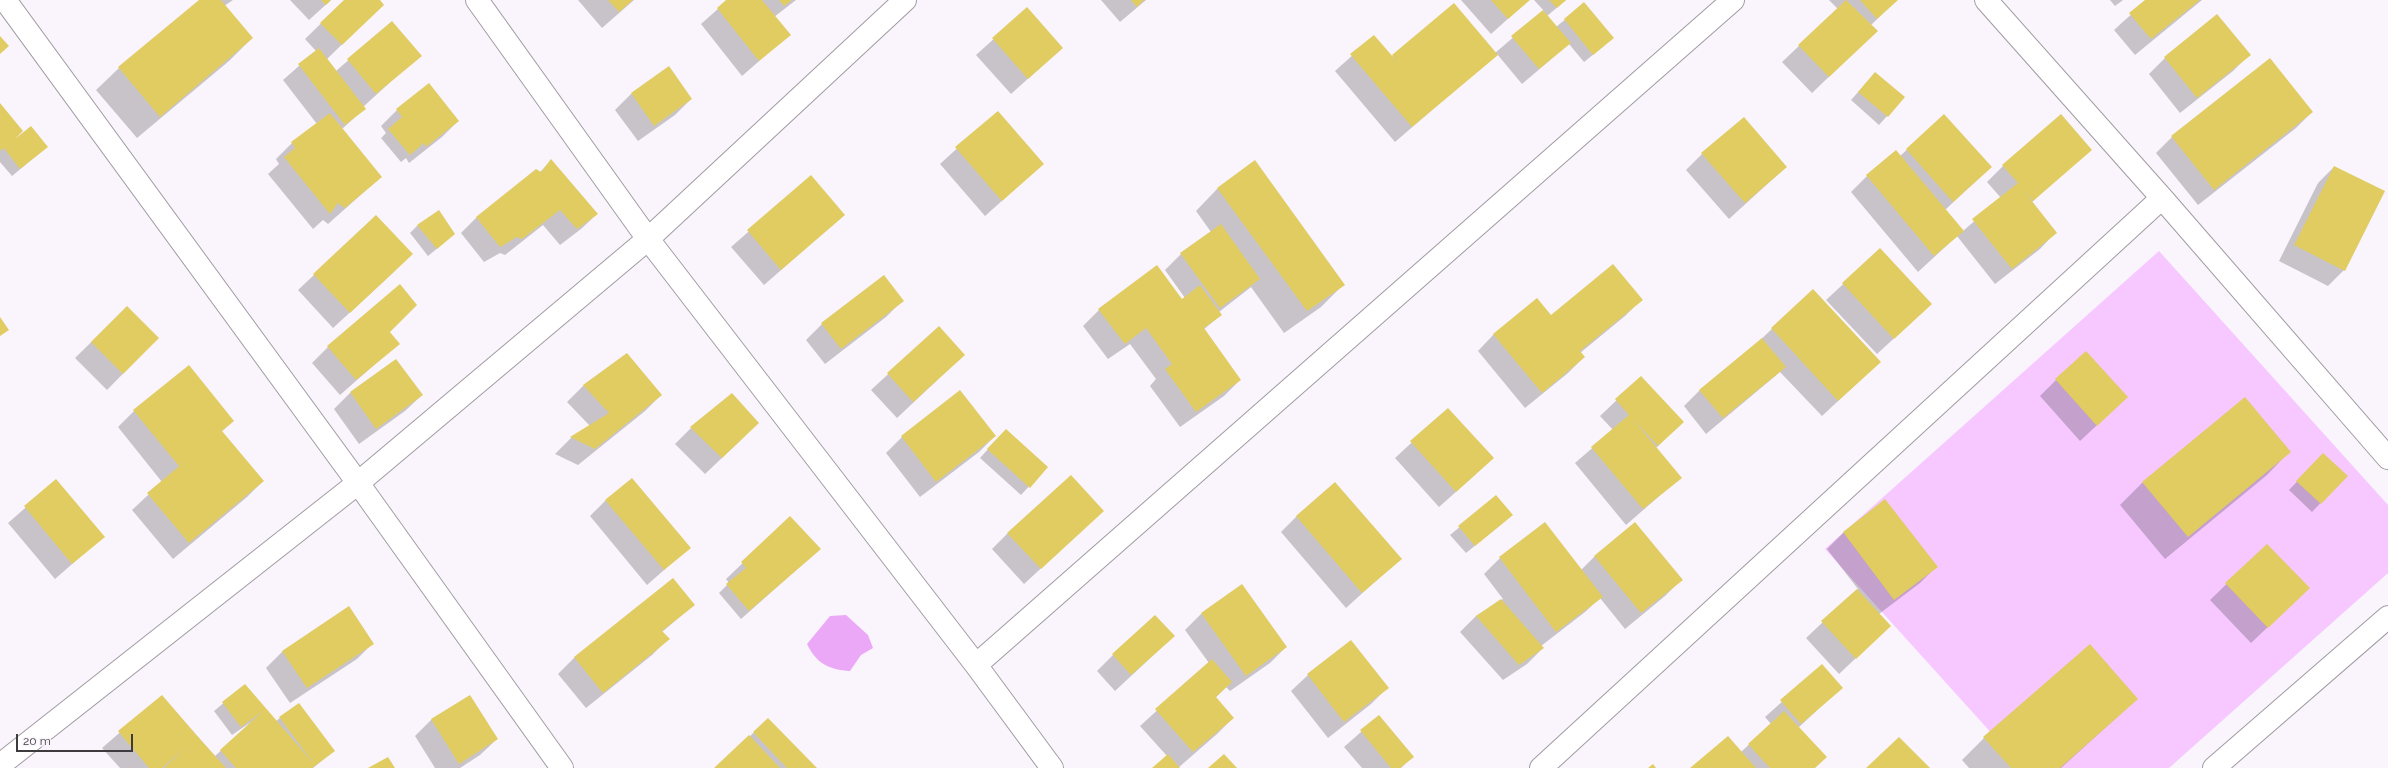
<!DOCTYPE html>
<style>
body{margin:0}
#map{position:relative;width:2388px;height:768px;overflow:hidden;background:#faf4fc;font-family:Raleway,sans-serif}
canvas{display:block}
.scale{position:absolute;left:16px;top:734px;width:117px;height:18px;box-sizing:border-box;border:2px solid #3e3b3e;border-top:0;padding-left:5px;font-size:12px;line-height:14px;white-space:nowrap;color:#3e3b3e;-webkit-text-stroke:3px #faf4fc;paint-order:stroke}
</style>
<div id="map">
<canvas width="2388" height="768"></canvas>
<div class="scale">20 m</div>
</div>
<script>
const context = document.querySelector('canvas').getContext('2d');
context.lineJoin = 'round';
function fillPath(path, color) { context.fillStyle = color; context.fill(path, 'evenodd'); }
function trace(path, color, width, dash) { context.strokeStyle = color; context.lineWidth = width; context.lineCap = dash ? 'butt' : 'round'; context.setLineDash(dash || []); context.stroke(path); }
fillPath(new Path2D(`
 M2159 251 2388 505V573L2169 768H2023L1825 549Z`), '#f6c8ff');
fillPath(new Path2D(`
 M846 615 868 635 873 648 861 655 850 671C829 670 816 663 807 644L830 616Z`), '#eba8f7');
fillPath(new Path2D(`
 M200 0H233L224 6 252 38 229 61 137 138 96 90 119 68Z
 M290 0H331L309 20Z
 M345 0H379L367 20 327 59 336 71 392 22 420 55 363 107 364 109 342 129 381 177 328 224 323 220 313 229 268 174 279 164 276 159 292 143 317 124 283 80 316 51 305 39Z
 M578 0H634L602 28Z
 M728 0H796L774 17 789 35 742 76 701 24Z
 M1101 0H1146L1120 22Z
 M1461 0H1529L1491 34Z
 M1534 0H1566L1547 16 1556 27 1584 4 1604 46 1584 62 1569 44 1522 84 1497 54 1395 142 1335 71 1374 36 1392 57 1454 5 1495 53 1544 11Z
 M1829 0H1897L1871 25 1860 47 1812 93 1782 62 1838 9Z
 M2110 0H2123L2115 6Z
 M2147 0H2202L2135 55 2114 30Z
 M1027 9 1062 48 1011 94 976 55Z
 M2249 55 2233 71 2180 113 2149 74 2165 58Z
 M2270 59 2312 112 2296 128 2198 205 2156 153 2172 137Z
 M668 68 691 99 675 115 638 141 615 110 631 94Z
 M1875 73 1904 97 1879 125 1851 100Z
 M0 105 15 140 47 147 12 176 0 162Z
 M397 110 458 121 442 137 409 163 406 158 401 162 381 138 386 133 381 126Z
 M997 112 1043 164 985 216 940 164Z
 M1944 116 1991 167 1945 210 1963 231 2001 198 1987 182 2003 166 2090 150 2032 202 2056 232 2040 249 1995 284 1957 236 1918 272 1851 192 1867 176 1900 156Z
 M1702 154 1786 167 1729 219 1686 170Z
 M551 161 597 214 581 229 560 245 543 225 505 255 500 253 484 262 461 233 477 217 540 172Z
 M2334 167 2344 270 2328 286 2279 261 2318 183Z
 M811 177 844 215 764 285 731 247Z
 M1218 188 1343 285 1321 307 1284 333 1251 287 1219 312 1221 315 1203 330 1240 380 1224 396 1180 427 1150 386 1156 379 1130 344 1108 359 1083 326 1099 310 1181 301 1185 298 1165 270 1181 254 1211 232 1196 211Z
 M418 225 445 242 428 256 410 233Z
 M1880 250 1914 320 1877 354 1826 300Z
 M396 270 333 328 298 290 314 275Z
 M1813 290 1880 362 1822 416 1780 372 1706 434 1684 406 1700 390 1755 345Z
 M1641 300 1625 316 1580 353 1584 357 1568 373 1525 408 1478 351 1494 334 1551 316Z
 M902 301 886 317 825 364 806 340 822 324Z
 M416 305 389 332 398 344 340 395 312 363 328 347Z
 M127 307 158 338 107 390 75 358Z
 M939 327 964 355 897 418 871 390Z
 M626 354 661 395 645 411 578 465 555 454 571 438 590 426 567 402 583 386Z
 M396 360 422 395 405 411 359 444 334 409 350 393Z
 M1641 377 1682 422 1656 448 1680 478 1626 525 1575 463 1613 430 1600 416Z
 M2056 380 2110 413 2080 441 2040 396Z
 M960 392 995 436 979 452 920 497 886 453 902 437Z
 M2244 399 2289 452 2267 475 2165 559 2120 505 2142 483Z
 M1448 409 1476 474 1439 507 1395 458Z
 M134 411 233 421 221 432 263 481 247 497 173 559 132 510 162 482 118 427Z
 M691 428 742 439 705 474 675 444Z
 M998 438 1047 467 1021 495 980 458Z
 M2315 463 2346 476 2312 512 2289 490Z
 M56 481 103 537 55 579 8 523Z
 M1496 497 1503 523 1466 553 1450 535Z
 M606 500 689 548 647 585 590 516Z
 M1885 501 1936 567 1920 583 1879 614 1890 626 1839 674 1806 638 1858 589 1827 549 1843 533Z
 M1297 516 1400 559 1346 608 1281 532Z
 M790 518 820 549 741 619 719 593 729 583 726 579Z
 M1545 523 1581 570 1595 556 1681 580 1665 596 1625 629 1600 598 1585 612 1541 646 1543 648 1527 664 1503 680 1460 632 1476 616 1503 599 1484 574 1500 558Z
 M1086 527 1024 584 992 549 1008 533Z
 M2267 545 2292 604 2251 643 2210 600Z
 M1242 585 1286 647 1270 663 1230 691 1226 687 1215 698 1233 718 1217 734 1178 768H1153L1167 756 1140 726 1209 663 1185 630 1201 614Z
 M641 604 694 605 662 632 668 639 652 655 586 708 558 674 574 658Z
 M349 607 373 643 357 659 290 703 266 668 282 652Z
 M1174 636 1115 691 1097 671 1113 655Z
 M1351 641 1387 688 1371 704 1328 738 1291 691 1308 675Z
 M1822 666 1841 688 1798 728 1815 768H1692L1741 752 1771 724 1765 717Z
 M245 685 275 722 280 718 334 751 313 768H120L102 748 162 696 215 756 254 720 232 735 214 711Z
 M470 696 497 739 480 755 460 768H435L415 736 431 720Z
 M2137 699 2061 768H1969L1962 760 1984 738Z
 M1379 716 1413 756 1401 768H1362L1344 747Z
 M768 719 816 768H715L749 737Z`), '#0003');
fillPath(new Path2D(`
 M199 0H221L253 38 160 117 118 67Z
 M321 0H331L326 5Z
 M344 0H380L384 5 342 45 320 23Z
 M608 0H633L619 12Z
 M726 0H762L791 35 759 61 717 8Z
 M779 0H792L784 6Z
 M1131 0H1144L1137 7Z
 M1491 0H1530L1508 19Z
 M1549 0H1566L1557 8Z
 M1846 0 1878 31 1829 77 1798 45Z
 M1860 0H1898L1877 19Z
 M2145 0H2200L2151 39 2129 13Z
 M1584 2 1614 38 1593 55 1564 19Z
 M1454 3 1498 55 1412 127 1350 54 1374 35 1400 65 1392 55Z
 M1027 7 1063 48 1028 79 992 38Z
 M1543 10 1571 43 1539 69 1511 36Z
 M2217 14 2251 55 2197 98 2164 57Z
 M392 21 422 56 376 94 347 59Z
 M0 36 9 46 0 54Z
 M319 48 366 109 345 125 298 64Z
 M2270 58 2313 112 2214 190 2171 136Z
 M669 66 692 99 654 126 631 93Z
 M1875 72 1905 97 1888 117 1858 92Z
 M429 83 459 121 426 147 424 143 410 155 388 129 402 117 396 109Z
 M0 103 23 131 15 139 31 126 48 147 20 169 4 148 0 151Z
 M998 111 1044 164 1002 201 955 147Z
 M330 113 382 177 345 208 338 203 330 214 284 157 295 148 291 142Z
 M1944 114 1992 167 1953 202 1906 149Z
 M2061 114 2092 150 2033 201 2024 191 2057 233 2012 269 1972 219 2018 183 2002 165Z
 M1744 117 1787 167 1745 203 1701 153Z
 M1896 150 1964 231 1934 256 1866 175Z
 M551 159 598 214 577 229 560 210 522 239 517 237 500 247 476 217 536 169 541 172Z
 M1255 160 1345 285 1307 311 1217 188Z
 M2334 166 2385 191 2345 271 2294 245Z
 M811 175 845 215 781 270 747 230Z
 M439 210 455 234 437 249 417 225Z
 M376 215 413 254 350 313 313 274Z
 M1221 224 1260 279 1220 308 1180 253Z
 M1880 248 1932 304 1894 339 1842 283Z
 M1613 264 1643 300 1580 351 1585 357 1542 393 1493 334 1537 298 1551 315Z
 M1157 265 1182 299 1200 285 1222 315 1204 328 1241 380 1196 412 1165 369 1172 364 1146 328 1125 344 1098 309Z
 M884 275 904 301 841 349 821 323Z
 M400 284 417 305 390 332 384 325 400 344 356 380 327 346Z
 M1813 289 1881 362 1838 401 1771 328Z
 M127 306 159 338 123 374 91 342Z
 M0 317 9 330 0 336Z
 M939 326 965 355 913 402 887 373Z
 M1762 338 1786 367 1723 418 1699 390Z
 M2086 351 2128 397 2097 426 2055 379Z
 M627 353 662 395 595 449 570 437 609 413 583 385Z
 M396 359 423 395 376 429 350 392Z
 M189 365 234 421 222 431 264 481 189 543 147 493 189 458 179 466 133 410Z
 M1641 376 1684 422 1658 446 1632 418 1682 478 1643 509 1591 447 1629 415 1615 399Z
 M960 390 996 436 936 482 901 436Z
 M732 393 759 423 722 458 690 427Z
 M2245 397 2291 452 2188 537 2142 482Z
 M1448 408 1494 458 1456 492 1410 441Z
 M1006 429 1048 467 1030 488 987 449Z
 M2323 453 2348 476 2321 504 2296 481Z
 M1071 475 1104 511 1041 569 1007 533Z
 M632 478 691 548 664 570 605 500Z
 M56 479 105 537 72 564 24 506Z
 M1335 482 1402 559 1362 593 1296 516Z
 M1496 495 1513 515 1475 546 1458 526Z
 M1885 499 1938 567 1894 600 1843 532Z
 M790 516 821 549 749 611 726 584 746 568 741 562Z
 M1545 522 1603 597 1556 632 1499 557Z
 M1635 522 1683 580 1641 613 1594 556Z
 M2267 544 2310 588 2268 628 2225 583Z
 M673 578 695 605 662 631 670 639 603 693 574 657Z
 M1242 584 1287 647 1246 676 1201 613Z
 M1857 589 1891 626 1856 659 1821 621Z
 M1501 599 1544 648 1519 665 1476 616Z
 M349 606 374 644 307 688 282 651Z
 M1155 615 1175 636 1131 675 1112 654Z
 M1351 640 1389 688 1344 722 1307 674Z
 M2090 644 2138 699 2060 768H2011L1983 737Z
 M1212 659 1232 682 1216 697 1234 718 1193 752 1155 709Z
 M1822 664 1843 688 1801 724 1780 700Z
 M245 684 314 764 279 717 299 703 335 751 312 768H236L220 750 263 711 241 727 222 702Z
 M162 695 198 737 226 768H164L186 747 162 768H149L118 731Z
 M470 695 498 739 459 764 431 719Z
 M1784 711 1827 757 1815 768H1770L1748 744Z
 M1379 715 1414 757 1400 768H1391L1360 730Z
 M768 718 817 768H787L753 732Z
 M749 735 780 768H714Z
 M1728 736 1756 768H1690Z
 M1899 737 1930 768H1866Z
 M1168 754 1180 768H1152Z
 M1224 754 1237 768H1208Z
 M388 757 395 768H368Z
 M1653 764 1656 768H1648Z`), '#e0cc61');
const minor = new Path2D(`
 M5 0 358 483 562 768
 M477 0 648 239 976 665 1052 768
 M1986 0 2162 198 2388 458
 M976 665 1733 0
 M0 765 358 483 648 239 905 0
 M1541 768 2162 198
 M2214 768 2388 617`);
trace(minor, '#a19ba2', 24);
trace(minor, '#fff', 22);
</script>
